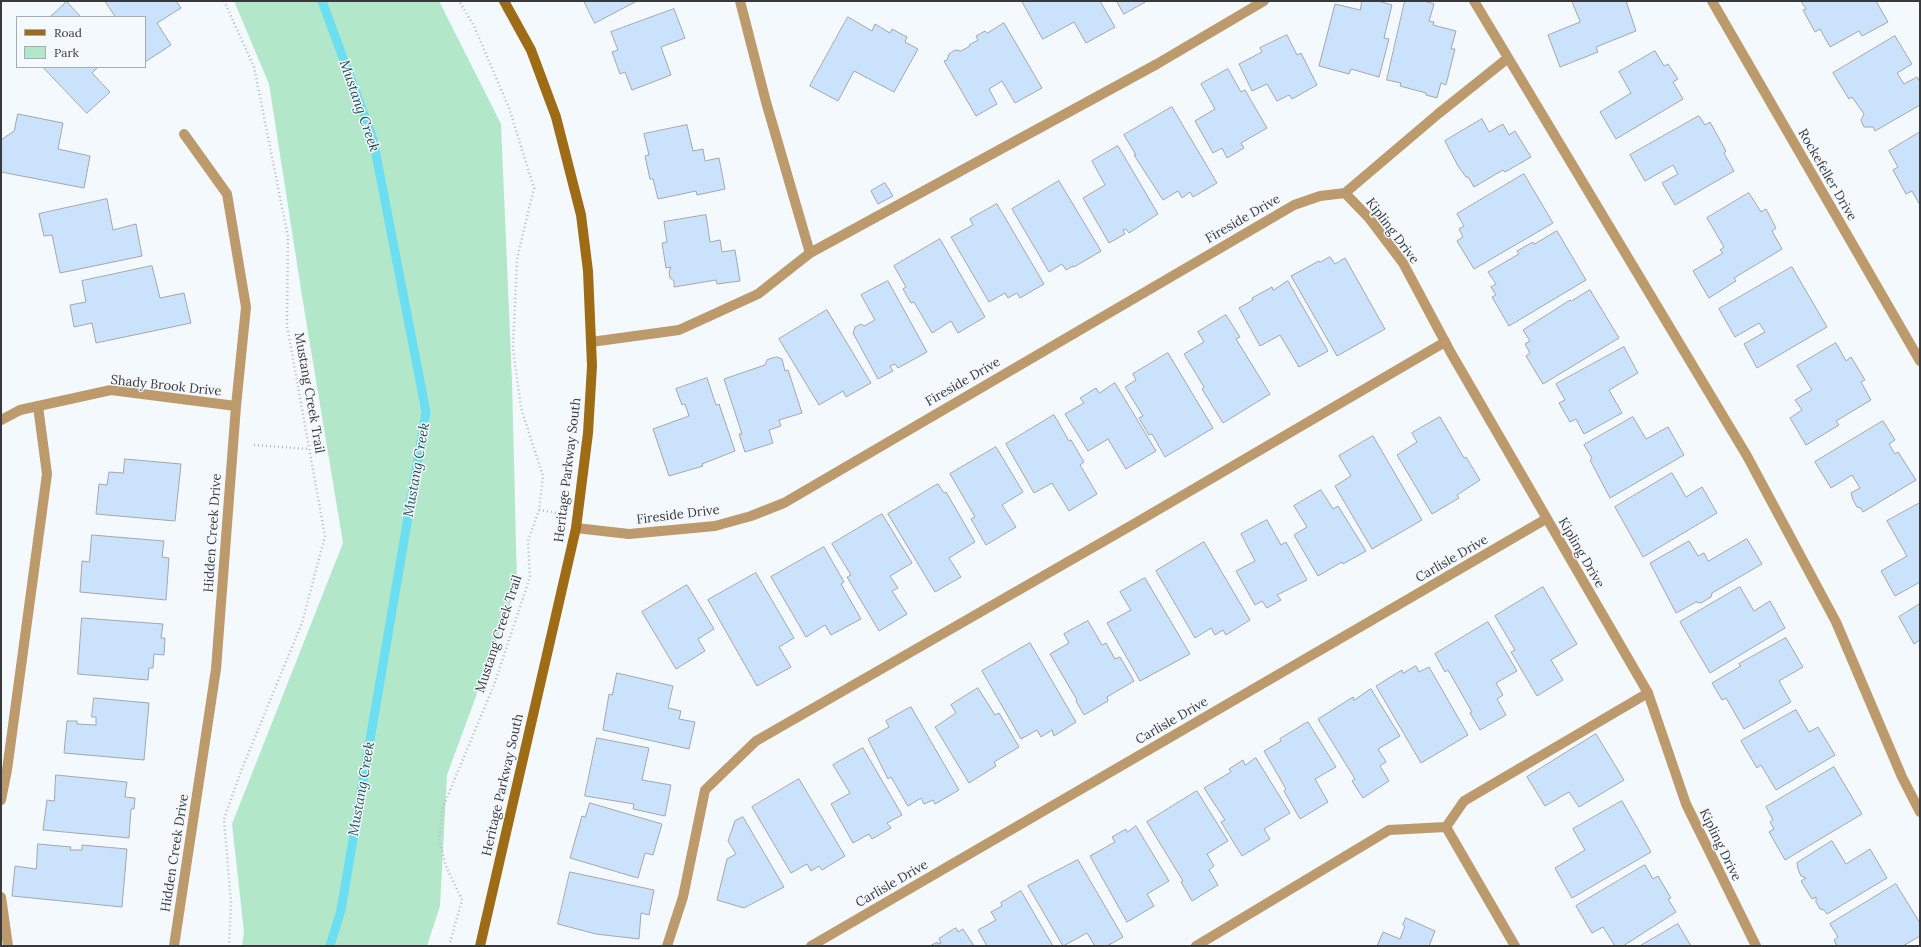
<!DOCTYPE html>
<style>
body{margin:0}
#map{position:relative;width:1921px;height:947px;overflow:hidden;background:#f4f9fe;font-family:Lora,serif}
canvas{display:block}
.frame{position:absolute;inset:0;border:2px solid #37393b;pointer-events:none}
.legend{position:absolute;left:16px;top:16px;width:130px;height:52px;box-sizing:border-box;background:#f4f9fe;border:1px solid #a8acb0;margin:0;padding:5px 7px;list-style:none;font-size:12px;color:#37393b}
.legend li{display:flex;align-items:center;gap:8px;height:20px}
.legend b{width:20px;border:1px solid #a8acb0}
</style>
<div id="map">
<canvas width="1921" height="947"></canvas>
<div class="frame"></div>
<ul class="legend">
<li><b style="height:5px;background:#9e6c14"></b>Road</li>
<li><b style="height:11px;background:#b3e7ca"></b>Park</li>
</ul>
</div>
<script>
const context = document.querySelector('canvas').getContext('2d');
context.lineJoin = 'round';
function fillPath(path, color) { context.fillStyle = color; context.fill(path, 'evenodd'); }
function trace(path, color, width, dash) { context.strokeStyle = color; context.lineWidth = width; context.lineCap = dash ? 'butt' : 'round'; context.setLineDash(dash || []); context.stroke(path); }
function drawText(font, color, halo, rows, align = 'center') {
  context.font = font + ' Lora,serif'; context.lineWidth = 3; context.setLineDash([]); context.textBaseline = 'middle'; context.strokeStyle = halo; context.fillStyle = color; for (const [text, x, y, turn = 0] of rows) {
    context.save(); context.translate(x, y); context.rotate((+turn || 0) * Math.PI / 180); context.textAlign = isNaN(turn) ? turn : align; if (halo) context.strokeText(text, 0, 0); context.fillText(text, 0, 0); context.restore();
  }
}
fillPath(new Path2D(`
 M234 1H439L501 124 512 381 517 585 447 775 440 906 427 946H242L244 932 232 824 343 543 303 302 269 84Z`), '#b3e7ca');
trace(new Path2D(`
 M322 1 373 139 426 412 341 910 330 946`), '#6bdef1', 9);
const building = new Path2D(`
 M66 1 81 17H50L64 4Z
 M105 1H176L181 8 157 23 171 45 145 62V17H116Z
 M584 1H637L595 23Z
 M1022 1H1100L1115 27 1086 43 1074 22 1043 39Z
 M1117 1H1147L1124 14Z
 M1362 1H1378L1392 5 1384 38 1389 39 1379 77 1351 69 1349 74 1319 66 1335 4 1360 10Z
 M1405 1H1424L1434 4 1429 21 1434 22 1433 25 1456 31 1451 49H1455L1446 85 1441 83 1437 98 1426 95V93L1400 86 1401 83 1387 80Z
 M1572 1H1626L1636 31 1596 47 1598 52 1560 67 1548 35 1580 22Z
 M1801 1H1876L1888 22 1862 36 1859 31 1830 47 1820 29 1815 32 1803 10 1806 9Z
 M674 9 685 38 661 47 671 75 632 90 625 72 620 74 612 52 618 50 611 32Z
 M848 17 872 31 875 24 890 33 892 29 907 37 905 42 918 49 894 92 854 71 838 101 810 86Z
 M1004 23 1042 88 1015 103 1002 81 989 89 997 104 976 116 944 61 947 60 949 54 955 50 961 51 970 46 969 45 978 40 976 36 985 31 987 33Z
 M1287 35 1297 55 1301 53 1317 85 1292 99 1289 95 1277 101 1267 84 1252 91 1239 64 1262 52 1260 48Z
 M1895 36 1912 64 1897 73 1904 84 1917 77 1920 82V105L1875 131 1873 127H1864L1861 120 1864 114 1852 97 1849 99 1833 73Z
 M1655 51 1664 66 1668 64 1678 79 1673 82 1683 99 1616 139 1600 112 1631 93 1619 72Z
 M43 67H98L92 73 110 92 87 113Z
 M1228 69 1241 92 1245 90 1267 128 1241 143 1244 148 1227 158 1222 148 1213 153 1195 121 1215 109 1201 84Z
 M1172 107 1217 183 1193 197 1190 192 1182 198 1178 191 1163 200 1134 155H1136L1124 135Z
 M18 114 63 123 58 149 90 156 84 188 1 172V140L14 131Z
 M1699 116 1705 125 1710 122 1726 151 1724 153 1734 171 1675 205 1662 183 1678 174 1673 165 1645 181 1630 155Z
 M1482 119 1489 132 1503 124 1509 135 1515 131 1531 157 1505 172 1503 170 1474 187 1468 177H1466L1458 166 1445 141Z
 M687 125 693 151 703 149 705 161 719 158 725 189 697 195 696 191 658 199 653 179H650L645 156 649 155 644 134Z
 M1920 132V205L1912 191 1906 194 1893 170 1898 167 1889 151Z
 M1118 146 1158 214 1129 233 1126 229 1123 230 1125 234 1109 243 1083 198 1105 185 1092 161Z
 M1524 174 1553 223 1474 269 1457 241 1463 237 1459 229 1464 226 1457 214Z
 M1059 181 1101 251 1074 267 1073 266 1066 270 1062 264 1049 272 1012 209Z
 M885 183 893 196 878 204 871 191Z
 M1749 193 1761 212 1766 209 1776 228 1772 231 1782 249 1734 278 1736 281 1709 298 1693 271 1723 253 1720 250 1724 247 1707 218Z
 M107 199 113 230 136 224 142 256 60 273 52 235 44 236 39 214Z
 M997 204 1044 284 1020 298 1017 293 1008 298 1005 293 989 302 951 237 973 225 970 219Z
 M706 215 710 242 720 240 722 252 735 250 740 281 717 284 716 280 674 287V281L670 278 669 272 671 267 666 268 662 243 667 242 664 222Z
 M1557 231 1586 280 1509 326 1492 297 1496 295 1491 287 1496 284 1488 272 1519 254 1517 251 1533 242 1534 244Z
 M940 239 985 317 958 333 951 321 932 333 914 302 911 303 903 289 906 287 894 266Z
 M1330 257 1335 264 1345 258 1385 329 1337 356 1291 276 1319 261 1320 262Z
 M152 266 160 298 184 293 191 323 96 343 92 323 74 327 70 305 86 302 82 281Z
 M1792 267 1827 327 1757 368 1744 344 1765 332 1759 323 1735 337 1719 309Z
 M888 281 927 352 898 368 895 364 890 366 893 371 878 379 853 333 855 327 861 324 864 326 875 320 861 295Z
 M1288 281 1328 351 1299 367 1280 335 1260 346 1239 308 1253 300 1252 298 1272 287 1273 290Z
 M1590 290 1619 338 1543 384 1526 356 1530 353 1525 344 1530 341 1523 330 1570 300 1571 301Z
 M827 310 871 383 846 397 843 391 819 405 779 339Z
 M1226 315 1240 337 1236 339 1270 394 1223 423 1202 389 1204 387 1184 354 1204 342 1198 332Z
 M1836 343 1846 361 1851 357 1865 380 1861 382 1871 400 1836 421 1839 425 1806 445 1790 418 1802 410 1795 400 1812 390 1797 366Z
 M1624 347 1638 373 1609 390 1622 413 1584 434 1576 419 1570 422 1559 403 1565 400 1556 384Z
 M1168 353 1213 428 1165 457 1152 434 1149 435 1139 418 1143 416 1125 387 1136 380 1133 374Z
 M777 357 782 359 785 371 788 370 802 413 779 420 781 426 769 430 773 443 745 452 739 434H742L724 379 765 365 767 360Z
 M707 378 716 405 719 404 735 451 702 464 703 466 669 476 653 429 689 416 685 404 682 405 676 389Z
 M1115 383 1156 451 1126 469 1108 439 1088 451 1065 414 1084 403 1080 398 1096 388 1099 393Z
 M1054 415 1069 441 1071 440 1084 462 1080 465 1097 494 1069 511 1052 483 1034 493 1006 444Z
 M1440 417 1464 458 1466 457 1480 480 1457 495 1459 498 1432 514 1397 455 1417 442 1412 433Z
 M1633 417 1646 439 1668 427 1684 455 1610 498 1590 460 1592 458 1584 445Z
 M1883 421 1895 440 1889 444 1895 454 1898 452 1916 480 1863 512 1861 508 1857 507 1853 500 1851 493 1860 488 1852 475 1831 488 1815 462Z
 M1373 436 1422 520 1372 549 1335 486 1351 476 1339 456Z
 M996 447 1023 492 1002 505 1016 527 986 545 971 519 975 517 950 474Z
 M125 459 181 464 175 521 96 514 99 484 107 485 109 472 123 473Z
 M1672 473 1686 497 1702 487 1717 513 1643 557 1615 507Z
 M938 484 944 493 946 492 975 542 949 558 961 577 935 592 888 514Z
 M1321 490 1333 509 1338 506 1366 551 1343 564 1342 562 1318 576 1294 535 1307 527 1294 506Z
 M1920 503V582L1895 596 1881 571 1907 556 1887 521Z
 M882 514 912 563 890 576 898 588 892 591 907 614 879 631 847 577 851 575 832 544Z
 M1267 520 1281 545 1286 542 1307 580 1277 595 1281 600 1267 608 1262 601 1255 605 1236 571 1255 561 1241 534Z
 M92 535 164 541 162 557 169 558 166 600 80 592 82 561 89 562Z
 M1747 539 1762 564 1712 593 1711 597 1701 603 1696 602 1676 613 1650 563 1689 541 1698 556 1704 553 1708 561Z
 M1204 542 1250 620 1226 635 1223 630 1215 635 1211 628 1195 638 1156 571Z
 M824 547 844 582 841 584 861 619 831 635 825 625 806 637 771 577Z
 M756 573 794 638 779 647 791 667 757 686 708 600Z
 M1145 578 1190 654 1140 681 1107 623 1131 610 1120 592Z
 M687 585 714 629 698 639 705 651 676 669 642 612Z
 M1543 587 1577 644 1551 660 1563 680 1537 696 1511 652 1515 650 1495 616Z
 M1740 587 1754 611 1770 601 1785 628 1710 673 1680 622Z
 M1920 604V640L1914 644 1899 617Z
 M82 618 163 624 161 638H165L164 655 154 654 153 668H149L148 680 78 674Z
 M1088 621 1102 645 1106 643 1115 659 1120 657 1134 681 1107 697 1108 701 1084 715 1076 701 1077 700 1050 654 1069 643 1064 634Z
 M1488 622 1517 671 1496 683 1503 695 1497 699 1506 715 1480 730 1470 713 1472 712 1448 670 1445 672 1435 654Z
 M1786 638 1803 667 1779 681 1791 702 1744 729 1726 698 1722 700 1712 683 1741 666 1739 664Z
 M1030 643 1076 722 1054 736 1052 730 1041 737 1037 730 1021 739 982 671Z
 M1416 666 1419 672 1429 667 1468 735 1421 763 1376 686 1402 670 1403 673Z
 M617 673 673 686 668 708 681 711 679 719 695 722 689 749 603 730 609 694 612 695Z
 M978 688 995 715 999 713 1019 747 994 762 996 766 969 783 935 727 956 713 951 705Z
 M1371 689 1400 736 1378 749 1386 762 1380 766 1389 781 1363 798 1352 781 1355 779 1318 719 1353 697 1354 700Z
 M94 698 149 703 144 760 64 753 67 721H77V724L96 725V717H92Z
 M911 707 959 790 935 804 933 800 924 804 921 798 908 806 891 777 888 779 868 739 889 727 886 721Z
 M1796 710 1809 732 1818 727 1835 755 1776 790 1761 765 1757 768 1741 741Z
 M1308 722 1336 767 1315 779 1328 802 1300 819 1284 791 1286 789 1264 751 1281 741 1280 739Z
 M1596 734 1624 780 1579 807 1569 792 1545 806 1527 777Z
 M597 738 649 748 642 780 671 785 665 816 633 809 634 804 585 796Z
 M863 748 902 815 887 823 891 828 872 839 869 834 853 843 831 804 850 793 833 765Z
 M1256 758 1290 813 1264 829 1270 839 1242 856 1221 822 1225 820 1204 788 1231 772 1229 769 1243 760 1245 765Z
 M1834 767 1862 814 1785 860 1769 832 1774 829 1770 822 1773 820 1766 807Z
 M56 775 127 782 125 797 135 798 134 809H131L129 838 43 830 47 800 54 801Z
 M799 779 845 856 822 870 819 866 811 871 807 864 791 873 752 807Z
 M1197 791 1228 841 1207 854 1214 866 1209 870 1218 885 1192 901 1181 882 1183 881 1147 822Z
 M1622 801 1651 852 1572 898 1555 868 1585 850 1573 829Z
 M590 803 662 824 653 855 645 853 638 878 570 858 582 816 585 817Z
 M743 817 784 887 744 908 717 900 727 859 736 854 728 841 735 821Z
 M1136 826 1169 881 1147 894 1154 906 1127 922 1090 856 1115 842 1112 837 1126 829 1127 832Z
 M1832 841 1846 864 1870 849 1887 878 1827 914 1824 910 1820 909 1816 902V897L1812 899 1801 881 1806 878 1801 876 1798 869 1797 863Z
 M38 844 71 847 70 850H82V845L127 849 122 907 12 896 15 866 36 869Z
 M1078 860 1123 937 1107 946H1095L1087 933 1063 946 1028 886Z
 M1645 865 1653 879 1658 876 1671 898 1668 899 1676 912 1623 946H1615L1603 927 1592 933 1576 906Z
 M570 872 654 890 649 915 641 913 639 939 596 934 558 924Z
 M1896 884 1920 923V936L1903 946H1837L1834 940 1838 937 1830 924Z
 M1021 891 1053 946H987L978 930 996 920 991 912 1002 906 1001 903Z
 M1406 918 1435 931 1429 946H1377L1383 932 1400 939 1405 926 1403 925Z
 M1678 924 1691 946H1640Z
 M956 928 958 932 963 929 974 946H930L937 942 938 944 941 943 939 939Z`);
fillPath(building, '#cae2fb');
trace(building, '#a3a7ac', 1);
trace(new Path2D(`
 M224 1 254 67 288 237 287 326 325 536 302 623 241 771 224 819 231 902 229 946
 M254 445 309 449
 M539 510 558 513
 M449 946 462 900 446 866 439 840 443 807 494 685 530 577 528 541 539 510 543 476 521 408 513 348 517 259 534 188 509 108 474 26 459 1`), '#b6babe', 2.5, [1, 3]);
trace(new Path2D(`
 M740 1 766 102 810 253
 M1474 1 1747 456 1836 622 1902 777 1920 812
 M1345 193 1438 114 1508 58
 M591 342 679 330 758 294 810 253 1157 64 1264 1
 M1 800 7 770 47 474 38 406
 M1446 827 1464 801 1648 693
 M1 897 8 946
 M667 946 683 897 705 790 756 741 1132 525 1445 342
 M1196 946 1389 830 1446 827 1515 946`), '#bd9a6b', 10);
trace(new Path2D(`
 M1712 1 1920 361
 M1 420 20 410 111 390 236 406
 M576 528 629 534 715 526 751 516 784 503 1294 205 1320 196 1345 193 1369 218 1403 263 1451 353 1648 693 1686 804 1756 946
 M174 946 216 669 236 406 246 307 227 194 184 134
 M811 946 1546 519`), '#bd9a6b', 10);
trace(new Path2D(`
 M480 946 576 528 588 433 592 366 588 271 581 215 556 117 531 50 504 1`), '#9e6c14', 10);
drawText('13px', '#37393b', '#f4f9fe', [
 ["Rockefeller Drive",1827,175,60],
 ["Fireside Drive",1243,219,-30],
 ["Kipling Drive",1392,231,53],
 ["Fireside Drive",963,382,-30],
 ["Shady Brook Drive",166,386,6],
 ["Mustang Creek Trail",309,393,80],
 ["Heritage Parkway South",568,470,-83],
 ["Fireside Drive",678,515,-7],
 ["Hidden Creek Drive",213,533,-86],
 ["Kipling Drive",1581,553,60],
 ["Carlisle Drive",1452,559,-30],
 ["Mustang Creek Trail",499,634,-72],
 ["Carlisle Drive",1172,721,-30],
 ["Heritage Parkway South",503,785,-77],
 ["Kipling Drive",1720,845,64],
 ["Hidden Creek Drive",175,853,-81],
 ["Carlisle Drive",892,884,-30]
]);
drawText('italic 14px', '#1e5159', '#f4f9fe', [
 ["Mustang Creek",359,106,71],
 ["Mustang Creek",417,470,-80],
 ["Mustang Creek",362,789,-80]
]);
</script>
